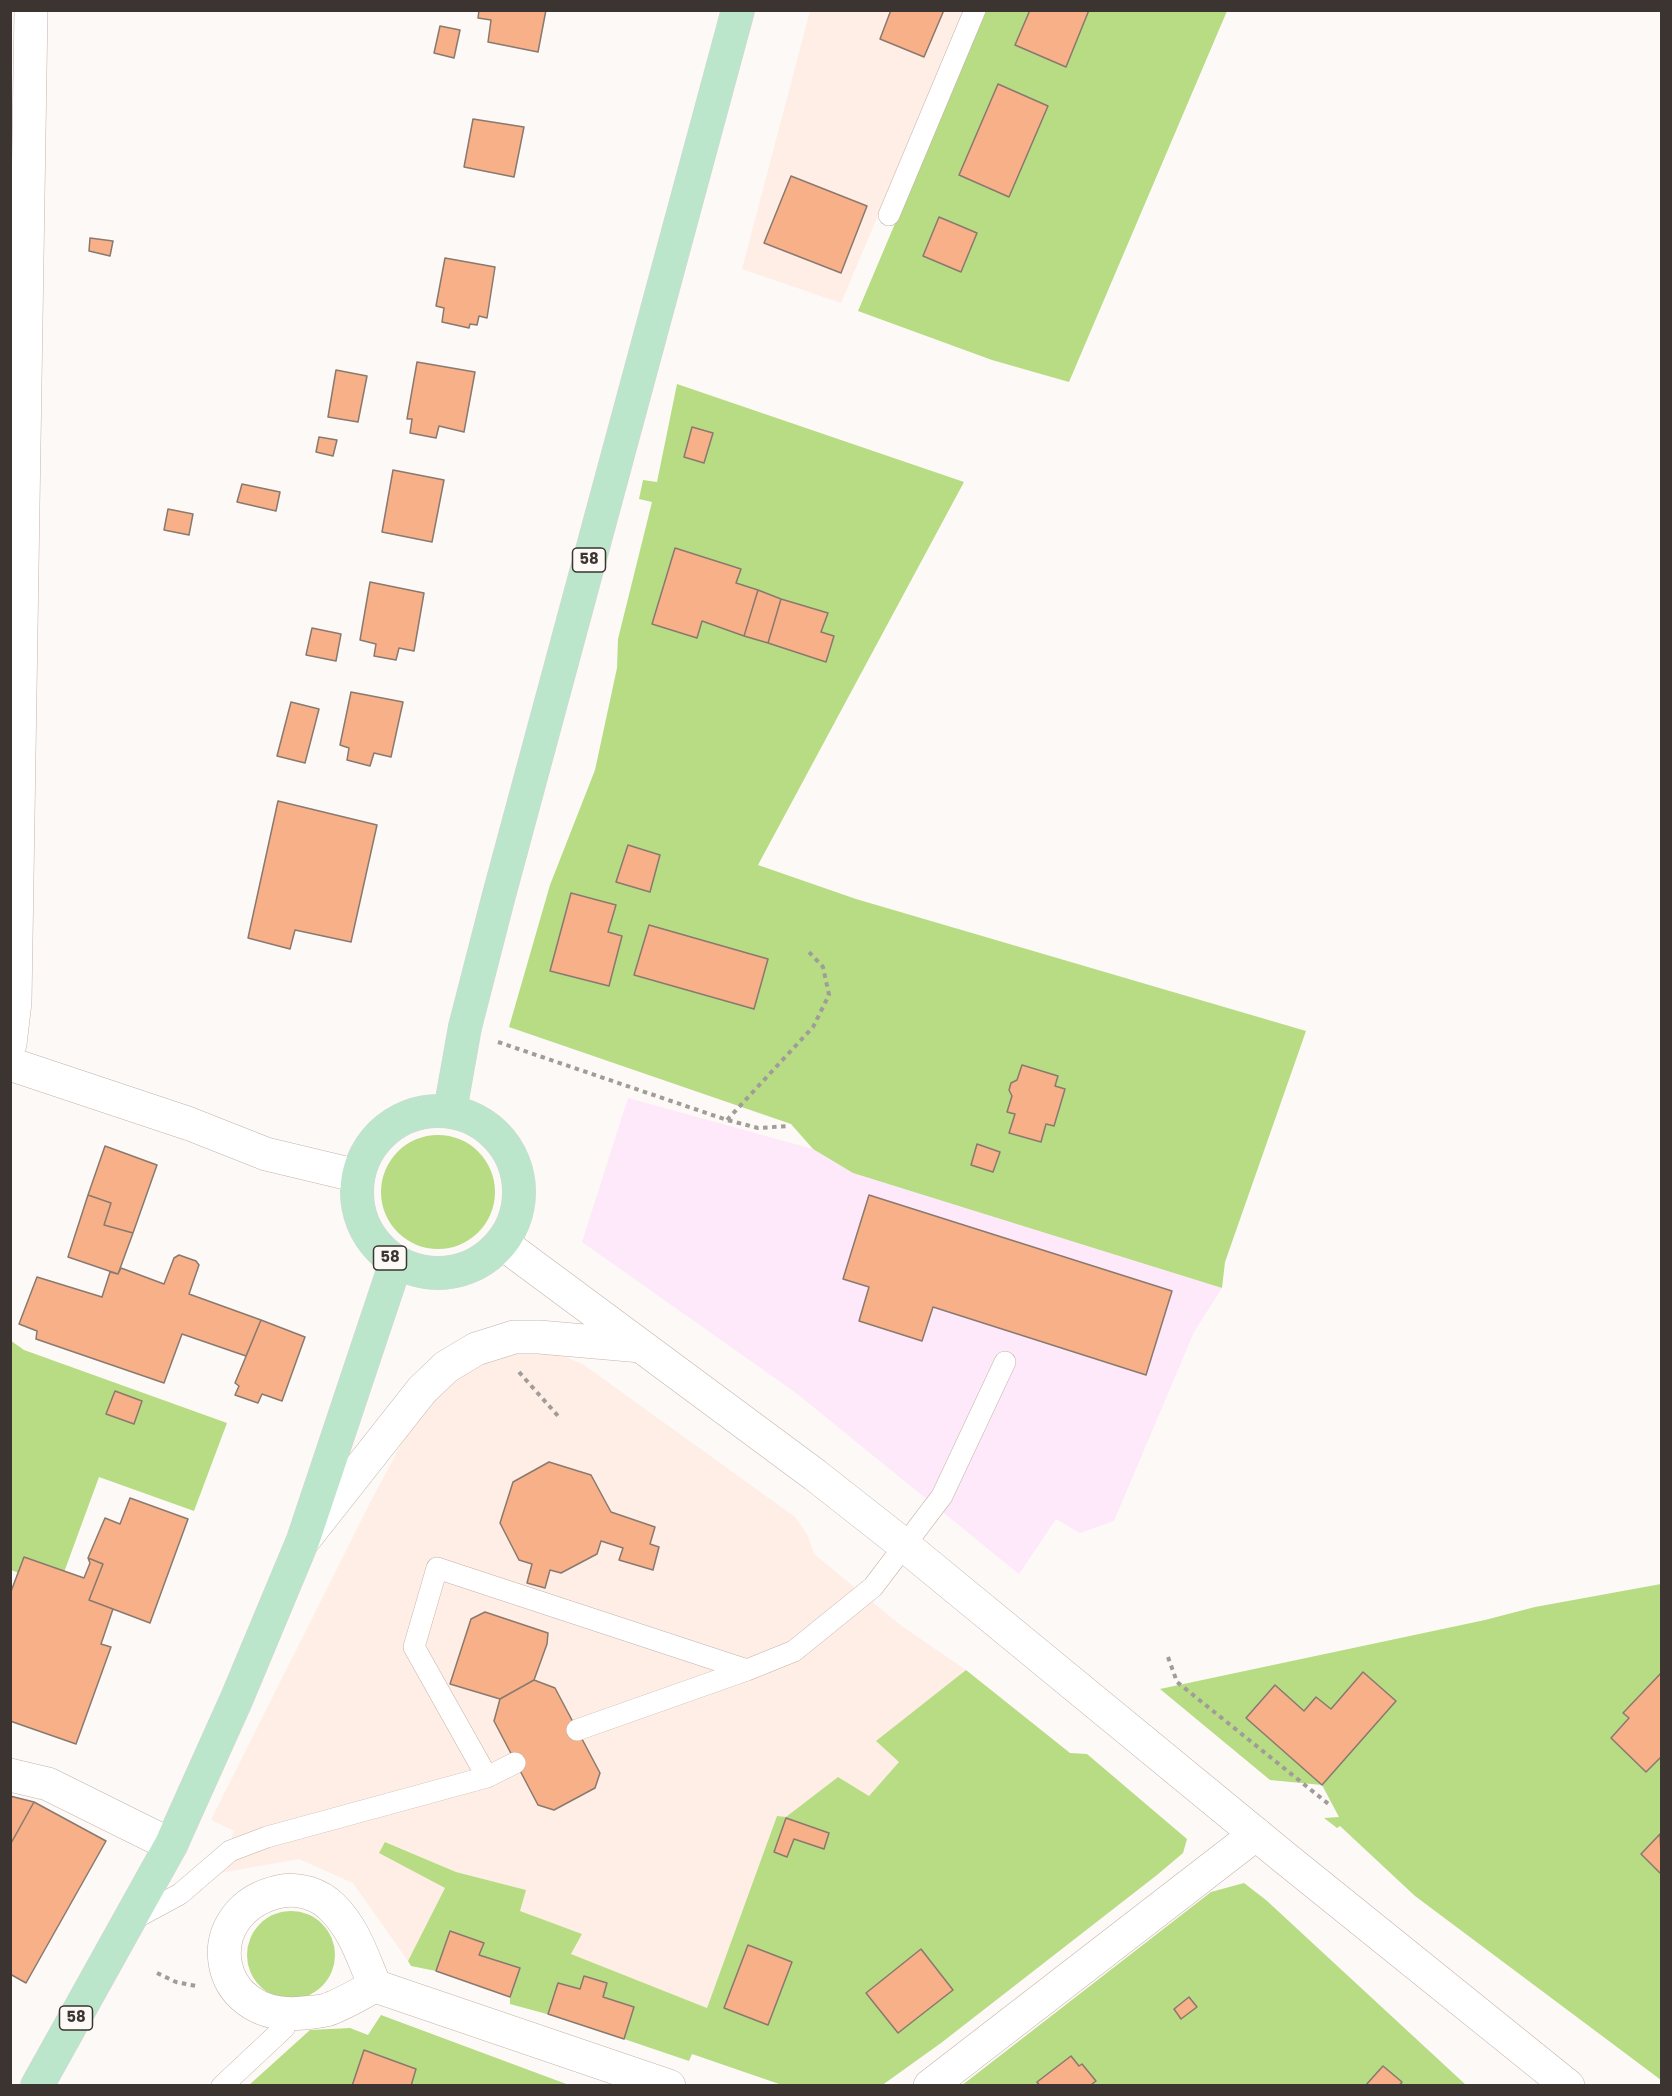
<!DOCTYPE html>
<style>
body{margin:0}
#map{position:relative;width:1672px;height:2096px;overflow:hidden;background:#fdf9f7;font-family:Poppins,sans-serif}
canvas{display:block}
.frame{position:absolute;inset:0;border:12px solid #3b3430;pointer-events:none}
</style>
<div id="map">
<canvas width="1672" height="2096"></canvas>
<div class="frame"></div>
</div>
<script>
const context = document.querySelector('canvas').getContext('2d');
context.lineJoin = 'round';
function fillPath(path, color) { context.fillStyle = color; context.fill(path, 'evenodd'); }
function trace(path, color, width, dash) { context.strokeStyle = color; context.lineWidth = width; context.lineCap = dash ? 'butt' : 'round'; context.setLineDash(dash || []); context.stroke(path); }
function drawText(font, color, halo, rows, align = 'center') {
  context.font = font + ' Poppins,sans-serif'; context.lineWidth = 4.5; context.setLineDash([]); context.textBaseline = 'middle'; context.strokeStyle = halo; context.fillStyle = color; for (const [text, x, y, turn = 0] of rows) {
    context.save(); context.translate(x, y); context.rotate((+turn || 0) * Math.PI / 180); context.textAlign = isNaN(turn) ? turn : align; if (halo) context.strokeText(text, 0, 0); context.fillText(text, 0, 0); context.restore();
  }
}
fillPath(new Path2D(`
 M810 11H964L841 303 742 269Z
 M505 1350 558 1353 584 1365 795 1517 808 1536 814 1554 903 1627 966 1670 877 1741 899 1762 869 1796 838 1777 786 1818 777 1816 707 2008 571 1954 582 1934 520 1911 525 1890 456 1872 386 1842 380 1853 445 1888 408 1961 353 1883 299 1859 219 1873 234 1831 211 1820 369 1505 405 1437 448 1377Z`), '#feeee5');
fillPath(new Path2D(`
 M628 1098 813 1149 853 1173 1222 1288 1194 1332 1114 1521 1080 1533 1056 1519 1019 1574 796 1393 582 1242Z`), '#fde9f9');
fillPath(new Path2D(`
 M985 11H1227L1069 382 992 360 858 311Z
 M677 384 964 482 758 865 856 899 1306 1031 1225 1262 1222 1288 853 1173 813 1149 791 1124 509 1027 550 885 595 770 617 668 618 639 652 502 639 499 643 480 657 482Z
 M381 1192a57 57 0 1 1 114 0a57 57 0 1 1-114 0Z
 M10 1340 24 1350 227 1423 194 1511 99 1477 63 1575 19 1573 11 1570Z
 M1661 1584V2080L1415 1896 1340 1826 1337 1828 1324 1818 1339 1817 1322 1785 1270 1780 1160 1689 1485 1620 1535 1607Z
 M966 1670 1070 1753 1087 1754 1187 1839 1183 1853 1157 1875 941 2043 881 2086 782 2085 692 2054 689 2061 565 2019 510 2004V1997L436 1971 411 1966 408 1961 445 1888 379 1853 385 1842 456 1872 526 1890 520 1911 582 1934 571 1954 707 2008 777 1816 786 1817 838 1777 869 1796 899 1762 876 1741Z
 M1244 1883 1266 1900 1466 2085 961 2086 1211 1892Z
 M247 1955a44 44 0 1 1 88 0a44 44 0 1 1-88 0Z
 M381 2015 569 2085 248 2086 310 2030 350 2028 368 2035Z`), '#b7dc83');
const building = new Path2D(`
 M479 10H546L538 52 488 42 491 20 478 18Z
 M891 10H944L924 57 880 39Z
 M1030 10H1089L1066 67 1015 45Z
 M440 26 460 30 454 58 434 53Z
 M998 84 1048 106 1009 197 959 175Z
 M473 119 524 127 514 177 464 167Z
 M791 176 867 206 841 273 764 243Z
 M939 217 977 233 961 272 923 256Z
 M90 238 113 241 110 256 89 251Z
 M445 258 495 267 487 318 479 316 477 325 470 324 469 328 442 322 444 308 436 306Z
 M417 362 475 372 464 432 439 426 436 438 410 433 412 419H407Z
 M336 370 367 376 358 422 328 417Z
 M692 427 713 433 704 463 684 457Z
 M319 437 337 440 333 456 316 452Z
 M393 470 444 480 432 542 382 532Z
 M242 484 280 492 276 511 237 502Z
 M168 509 193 514 189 535 164 530Z
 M675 548 741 569 736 583 758 590 744 636 702 621 697 638 652 624Z
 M370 582 424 593 414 651 399 648 396 660 374 656 376 644 360 640Z
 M758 590 781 599 768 643 744 636Z
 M781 599 828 613 821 632 834 636 826 662 768 643Z
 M312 628 341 634 336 661 306 655Z
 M351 692 403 702 391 757 374 753 370 766 347 760 349 748 340 745Z
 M291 702 319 709 305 763 277 756Z
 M278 801 377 825 351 942 295 930 290 949 248 938Z
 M628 845 660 855 650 892 616 882Z
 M571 893 616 905 608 932 622 936 609 986 550 971Z
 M649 925 768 959 754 1009 634 975Z
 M1022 1065 1058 1076 1055 1086 1065 1089 1054 1126 1046 1124 1041 1142 1009 1133 1015 1114 1007 1112 1012 1096 1009 1090 1011 1083 1017 1080Z
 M977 1144 1000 1152 993 1172 971 1165Z
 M105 1146 157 1165 133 1233 104 1225 111 1203 88 1195Z
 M88 1195 111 1203 104 1225 133 1233 118 1274 68 1257Z
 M869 1195 1172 1291 1146 1375 933 1307 922 1341 859 1321 869 1287 843 1279Z
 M179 1255 196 1261 199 1265 189 1294 261 1320 246 1356 182 1334 164 1383 36 1339 37 1331 19 1324 37 1277 102 1297 110 1272 118 1274 121 1268 164 1284 174 1258Z
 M261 1320 305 1337 282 1401 262 1394 258 1403 235 1395 239 1386 235 1383Z
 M115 1391 142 1401 134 1424 106 1414Z
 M549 1462 591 1475 611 1512 655 1527 650 1544 659 1547 653 1570 619 1560 623 1548 601 1541 597 1554 561 1573 550 1570 545 1588 527 1583 532 1564 519 1560 500 1523 513 1482Z
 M130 1498 188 1519 150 1623 89 1600 103 1564 88 1558 105 1518 120 1524Z
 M24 1557 84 1578 90 1563 88 1558 103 1564 89 1600 113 1609 101 1644 111 1647 76 1744 10 1721V1594Z
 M485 1612 548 1633 547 1644 534 1680 500 1699 450 1684 471 1619Z
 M1363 1672 1396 1701 1322 1785 1246 1718 1275 1685 1304 1711 1316 1697 1331 1709Z
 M1662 1672V1756L1646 1772 1611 1738 1629 1718 1623 1713Z
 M534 1680 555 1688 600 1773 595 1788 554 1810 538 1805 494 1721 500 1699Z
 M10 1796 34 1802 10 1845Z
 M34 1802 106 1841 26 1983 10 1974V1845Z
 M786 1818 829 1833 824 1849 794 1839 787 1857 774 1852Z
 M1660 1834 1662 1872 1660 1873 1641 1854Z
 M450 1931 484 1943 479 1955 520 1968 510 1997 436 1971Z
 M748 1945 792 1962 768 2025 724 2008Z
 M921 1949 953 1990 898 2033 866 1993Z
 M584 1976 607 1983 603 1997 634 2007 624 2039 548 2014 558 1983 580 1989Z
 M1189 1997 1197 2007 1181 2019 1174 2009Z
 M364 2050 416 2069 411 2086H352Z
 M1071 2056 1079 2066 1082 2064 1096 2081 1092 2084 1094 2086H1040L1037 2082Z
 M1383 2066 1402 2082 1399 2086H1365Z`);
fillPath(building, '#f7b087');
trace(building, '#89796f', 1.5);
const lane = new Path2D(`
 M889 215 975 10
 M577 1730 747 1670
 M515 1763 487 1777 414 1647 437 1568 747 1670 794 1651 873 1587 942 1496 1005 1362
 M130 1921 180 1894 230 1851 267 1837 487 1777
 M222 2086 284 2028 290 2014`);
const street = new Path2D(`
 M10 1044 15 1002 31 10
 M10 1775 48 1784 171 1845
 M375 1986C363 1958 354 1928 332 1907 319 1894 299 1888 282 1891 195 1908 210 2023 303 2013 310 2012 319 2012 326 2010 342 2005 359 1994 375 1986L669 2086
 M930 2086 1256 1834`);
const secondary = new Path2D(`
 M10 1064 190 1124 266 1154 358 1176
 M502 1243 815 1475 904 1545 1285 1858 1568 2086
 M306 1537 422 1390 446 1367 476 1349 514 1337H539L641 1346`);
const primary = new Path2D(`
 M357 1192a81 81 0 1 1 162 0a81 81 0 1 1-162 0Z
 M450 1111 465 1027 499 895 738 10
 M37 2086 171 1845 237 1698 303 1540 396 1262`);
trace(lane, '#c4b3a9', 22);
trace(street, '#c4b3a9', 34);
trace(secondary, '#c4b3a9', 34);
trace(primary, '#d8d6d6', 34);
trace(new Path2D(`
 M498 1042 727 1120 758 1128 790 1126
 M727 1120 813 1027 829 995 823 967 808 951
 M519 1372 558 1416
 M1168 1657 1177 1682 1331 1806
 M157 1973 176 1982 196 1986`), '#a19c99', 4, [4.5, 4.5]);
trace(lane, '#fff', 21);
trace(street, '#fff', 33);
trace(secondary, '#fff', 33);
trace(primary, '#bbe6cb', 33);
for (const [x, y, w] of [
 [589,560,33],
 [390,1258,33],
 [76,2018,33]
]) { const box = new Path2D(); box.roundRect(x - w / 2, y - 12, w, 24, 4.5); context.fillStyle = '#fdf9f7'; context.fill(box); trace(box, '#3b3430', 1.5); }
drawText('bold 15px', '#3b3430', null, [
 ["58",589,560],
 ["58",390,1258],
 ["58",76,2018]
]);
</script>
